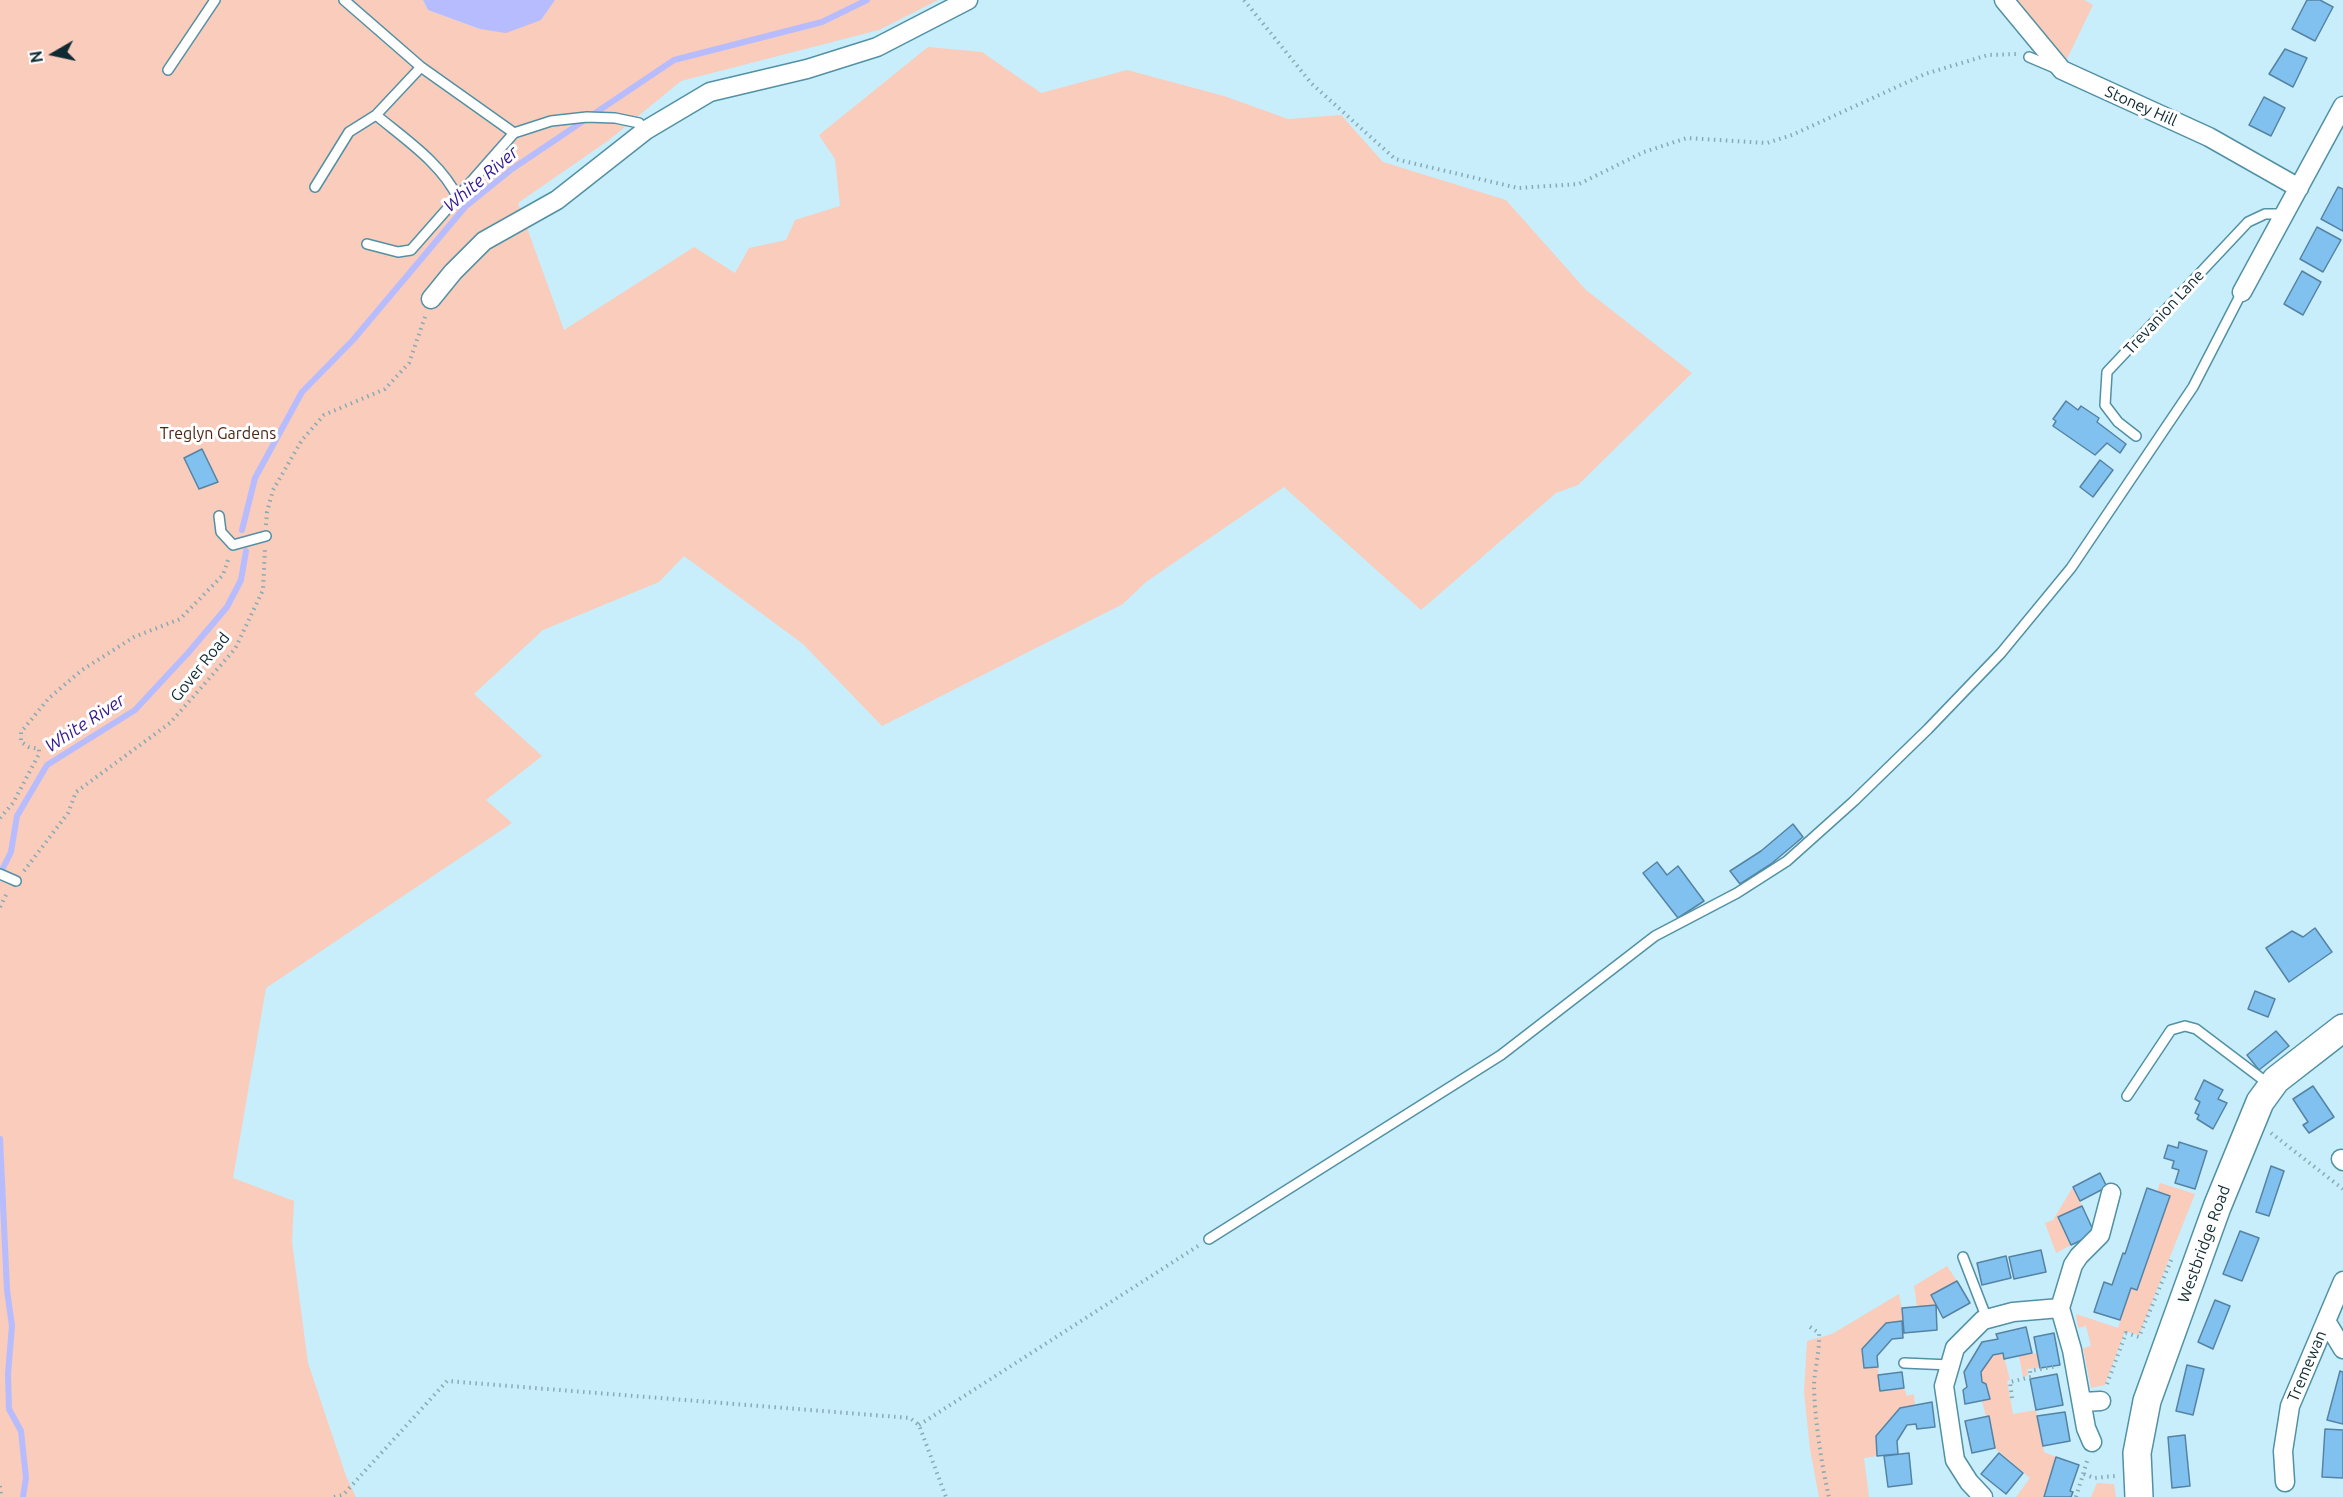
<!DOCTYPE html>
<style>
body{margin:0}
#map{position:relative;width:2343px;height:1497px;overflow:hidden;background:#c8eefb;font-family:Ubuntu,sans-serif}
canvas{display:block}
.north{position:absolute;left:24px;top:24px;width:60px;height:60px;-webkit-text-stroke:4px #fff;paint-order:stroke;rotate:261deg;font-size:16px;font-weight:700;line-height:24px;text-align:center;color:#102a33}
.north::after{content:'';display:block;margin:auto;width:21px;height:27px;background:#102a33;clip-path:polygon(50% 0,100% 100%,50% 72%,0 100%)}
</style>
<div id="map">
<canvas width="2343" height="1497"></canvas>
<div class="north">N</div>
</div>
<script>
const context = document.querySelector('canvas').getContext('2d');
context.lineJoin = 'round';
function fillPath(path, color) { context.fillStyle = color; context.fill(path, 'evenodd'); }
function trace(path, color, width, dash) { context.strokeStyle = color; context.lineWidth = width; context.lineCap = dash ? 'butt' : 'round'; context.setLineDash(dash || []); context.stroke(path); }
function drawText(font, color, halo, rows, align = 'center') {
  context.font = font + ' Ubuntu,sans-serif'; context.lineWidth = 6; context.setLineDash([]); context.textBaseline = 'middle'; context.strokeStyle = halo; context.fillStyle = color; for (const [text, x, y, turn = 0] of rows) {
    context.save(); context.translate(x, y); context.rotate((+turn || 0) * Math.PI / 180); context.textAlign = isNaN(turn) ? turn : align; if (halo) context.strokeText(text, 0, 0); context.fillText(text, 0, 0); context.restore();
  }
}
fillPath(new Path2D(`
 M0 0H423L428 10 480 29 541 20 555 0H938L879 30 681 81 609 140 518 203 564 330 694 247 735 273 749 248 786 240 795 220 840 206 835 159 819 135 928 47 982 52 1041 93 1127 70 1224 96 1288 119 1341 115 1383 162 1506 200 1586 290 1692 373 1578 485 1556 493 1421 610 1284 487 1146 582 1123 604 882 726 803 644 684 556 659 582 543 630 474 694 542 756 486 800 512 823 266 988 233 1178 294 1201 292 1242 308 1363 346 1476 356 1497H0Z
 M2012 0H2084L2093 5 2067 59Z
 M2160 1183 2195 1194 2139 1335 2125 1331 2105 1385 2091 1388 2083 1348 2091 1346 2086 1326 2078 1328 2076 1314 2118 1328 2131 1288 2138 1289 2170 1196 2157 1192Z
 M2073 1187 2082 1206 2058 1217 2071 1245 2056 1253 2045 1223 2053 1220Z
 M1947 1266 1957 1281 1931 1295 1936 1305 1917 1307 1914 1286Z
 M1899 1294 1904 1322 1886 1323 1862 1349 1864 1368 1878 1367 1880 1391 1904 1388 1907 1396 1914 1394 1915 1407 1900 1408 1876 1436 1877 1456 1864 1458 1869 1497H1819L1810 1449 1804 1392 1807 1341 1832 1334Z
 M2003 1353 2010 1380 2007 1381 2013 1414 2036 1410 2044 1452 2056 1457 2044 1497H2016L2030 1478 1995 1448 1989 1416H1986L1982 1401 1990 1398 1987 1384 1982 1382 1981 1372 1993 1355Z
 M2032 1353 2037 1354 2040 1368 2027 1369 2028 1375 2023 1377 2019 1356Z
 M2097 1483 2114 1484 2116 1497H2091Z`), '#f9ccbb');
fillPath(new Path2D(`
 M423 0H555L541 20 506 33 480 29 428 10Z`), '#b6bcfd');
trace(new Path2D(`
 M242 530 255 478 302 392 353 340 465 207 512 169 674 60 822 22 867 0
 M0 874 11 852 17 816 47 765 135 710 188 653 227 607 241 580 246 551
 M0 1139 7 1290 12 1326 8 1374 9 1409 21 1431 26 1478 23 1497`), '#b6bcfd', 6);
const building = new Path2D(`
 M2307 0H2320L2333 7 2315 41 2292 29Z
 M2285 49 2307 58 2293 87 2269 74Z
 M2264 97 2285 108 2271 136 2249 125Z
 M2338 187 2343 189V231L2321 219Z
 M2317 227 2341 240 2323 272 2300 259Z
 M2302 271 2321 282 2303 315 2284 304Z
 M2066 401 2078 410 2081 406 2099 418 2097 422 2126 444 2120 453 2107 443 2095 455 2053 426 2056 421 2053 419Z
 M202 449 218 482 199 489 184 458Z
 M2100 460 2113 470 2093 497 2080 487Z
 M1793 824 1803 837 1771 864 1740 884 1730 871 1761 851Z
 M1657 862 1667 875 1678 866 1704 901 1678 918 1643 873Z
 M2315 928 2332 952 2289 982 2266 948 2292 931 2303 937Z
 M2255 991 2275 999 2268 1017 2248 1009Z
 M2276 1031 2289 1046 2259 1070 2247 1055Z
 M2204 1080 2223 1090 2218 1099 2227 1103 2213 1129 2197 1119 2199 1115 2195 1113 2200 1102 2195 1099Z
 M2313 1086 2334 1117 2309 1133 2303 1125 2308 1122 2293 1099Z
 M2179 1142 2207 1151 2195 1189 2175 1183 2179 1170 2172 1168 2174 1161 2164 1158 2168 1145 2178 1148Z
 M2271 1166 2284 1171 2269 1216 2256 1212Z
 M2100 1173 2107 1187 2080 1201 2073 1187Z
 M2147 1188 2170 1196 2137 1290 2131 1288 2120 1320 2094 1312 2104 1282 2112 1285 2123 1253 2125 1254Z
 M2082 1206 2095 1234 2071 1245 2058 1217Z
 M2240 1231 2259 1238 2242 1281 2223 1274Z
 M2041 1250 2046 1272 2014 1279 2009 1257Z
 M2006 1256 2011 1278 1982 1285 1977 1263Z
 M1957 1281 1970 1303 1943 1318 1931 1295Z
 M2215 1300 2230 1306 2213 1349 2198 1342Z
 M1936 1305 1937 1330 1904 1333 1902 1308Z
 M1902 1321 1903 1338 1892 1339 1877 1356 1878 1367 1864 1368 1862 1349 1886 1323Z
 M2026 1327 2032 1353 2004 1359 2003 1353 1993 1355 1981 1372 1982 1382 1986 1384 1990 1399 1965 1404 1963 1390 1967 1387 1964 1372 1982 1342 1998 1339 1996 1334Z
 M2054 1333 2060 1365 2040 1368 2034 1337Z
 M2187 1365 2204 1369 2193 1415 2176 1411Z
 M2340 1371 2343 1372V1424L2327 1420Z
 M1902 1372 1904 1388 1880 1391 1878 1375Z
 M2057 1374 2063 1405 2036 1410 2030 1379Z
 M1932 1402 1935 1427 1917 1429 1916 1424 1907 1425 1897 1441 1898 1454 1877 1456 1876 1436 1900 1408Z
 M2065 1412 2070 1441 2043 1446 2037 1416Z
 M1989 1416 1995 1448 1972 1453 1965 1421Z
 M2325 1429 2343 1430V1478L2322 1477Z
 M2185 1435 2190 1486 2172 1488 2168 1437Z
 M1909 1453 1912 1484 1888 1487 1884 1456Z
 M1999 1453 2023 1473 2006 1494 1981 1474Z
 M2056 1457 2079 1465 2070 1491 2073 1492 2071 1497H2044Z`);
fillPath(building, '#81c1ef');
trace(building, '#5583a4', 1.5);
const lane = new Path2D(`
 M344 0 421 67 514 133
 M2029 57 2055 68
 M168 70 215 0
 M376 115C406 140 441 163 458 198
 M315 187 349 132 376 115 421 67
 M367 244 398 252 411 250 514 133 551 121 587 117 615 118 639 123 646 130
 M2136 436 2118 422 2105 405 2107 372 2248 222 2265 214H2284
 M219 516 221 532 233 545 266 536
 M0 874 16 881
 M2127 1096 2171 1030 2185 1026 2196 1029 2270 1085
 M1209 1239 1501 1055 1655 936 1737 893 1787 861 1854 801 1928 729 2001 653 2071 568 2193 387 2242 292
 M1963 1257 1987 1319
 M1904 1363 1950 1365`);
const street = new Path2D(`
 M2004 0 2062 70 2209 137 2299 188
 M2242 292 2343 106
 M431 299 453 272 484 241 557 200 646 130 710 92 807 69 877 47 968 0
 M2341 1159 2343 1161
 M2326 1321 2343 1349
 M2082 1402 2101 1401
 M2092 1442 2086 1428 2072 1350 2060 1308 2073 1265 2079 1256 2100 1235 2111 1193
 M2285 1482 2283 1451 2290 1406 2343 1281
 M1983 1497 1969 1482 1955 1460 1944 1386 1955 1348 1983 1320 2013 1312 2060 1308`);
const primary = new Path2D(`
 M2139 1497 2137 1453 2147 1401 2217 1207 2260 1102 2276 1080 2343 1028`);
trace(lane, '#5291a5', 12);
trace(street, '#5291a5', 21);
trace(primary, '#5291a5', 30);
trace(new Path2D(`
 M1244 0 1311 83 1395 159 1518 188 1579 184 1644 152 1687 138 1767 143 1792 135 1925 74 1988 55 2017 54
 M266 525 267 512 273 490 302 440 324 415 385 389 409 363 426 314
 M0 818 13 803 39 754V749L29 747 21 742V732L49 698 82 670 134 637 180 619 223 575 229 557
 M24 871 68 813 76 792 170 723 235 649 263 590 265 548
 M0 907 8 891
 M2271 1133 2343 1189
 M1810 1327 1819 1333C1820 1351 1815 1367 1814 1384 1814 1415 1822 1468 1829 1497
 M2107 1384 2126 1333 2139 1337 2172 1258
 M2012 1398 2010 1382 2031 1377 2030 1371 2058 1366
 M919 1425 1198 1246
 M2084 1474 2094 1478 2115 1476
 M0 1486 1 1497
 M334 1497 343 1495 447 1381 910 1418 919 1425 946 1497
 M2076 1497 2088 1458`), '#88aab5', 4, [1.5, 4.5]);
trace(lane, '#fff', 9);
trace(street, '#fff', 18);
trace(primary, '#fff', 27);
drawText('16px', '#102a33', '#fff', [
 ["Stoney Hill",2141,106,24],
 ["Trevanion Lane",2164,312,-47],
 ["Gover Road",200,667,-51],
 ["Westbridge Road",2204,1244,-70],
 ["Tremewan",2307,1366,-67]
]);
drawText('16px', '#512413', '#fff', [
 ["Treglyn Gardens",218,434]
]);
drawText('italic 18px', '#331a96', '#fff', [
 ["White River",481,179,-40],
 ["White River",85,723,-33]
]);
</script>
